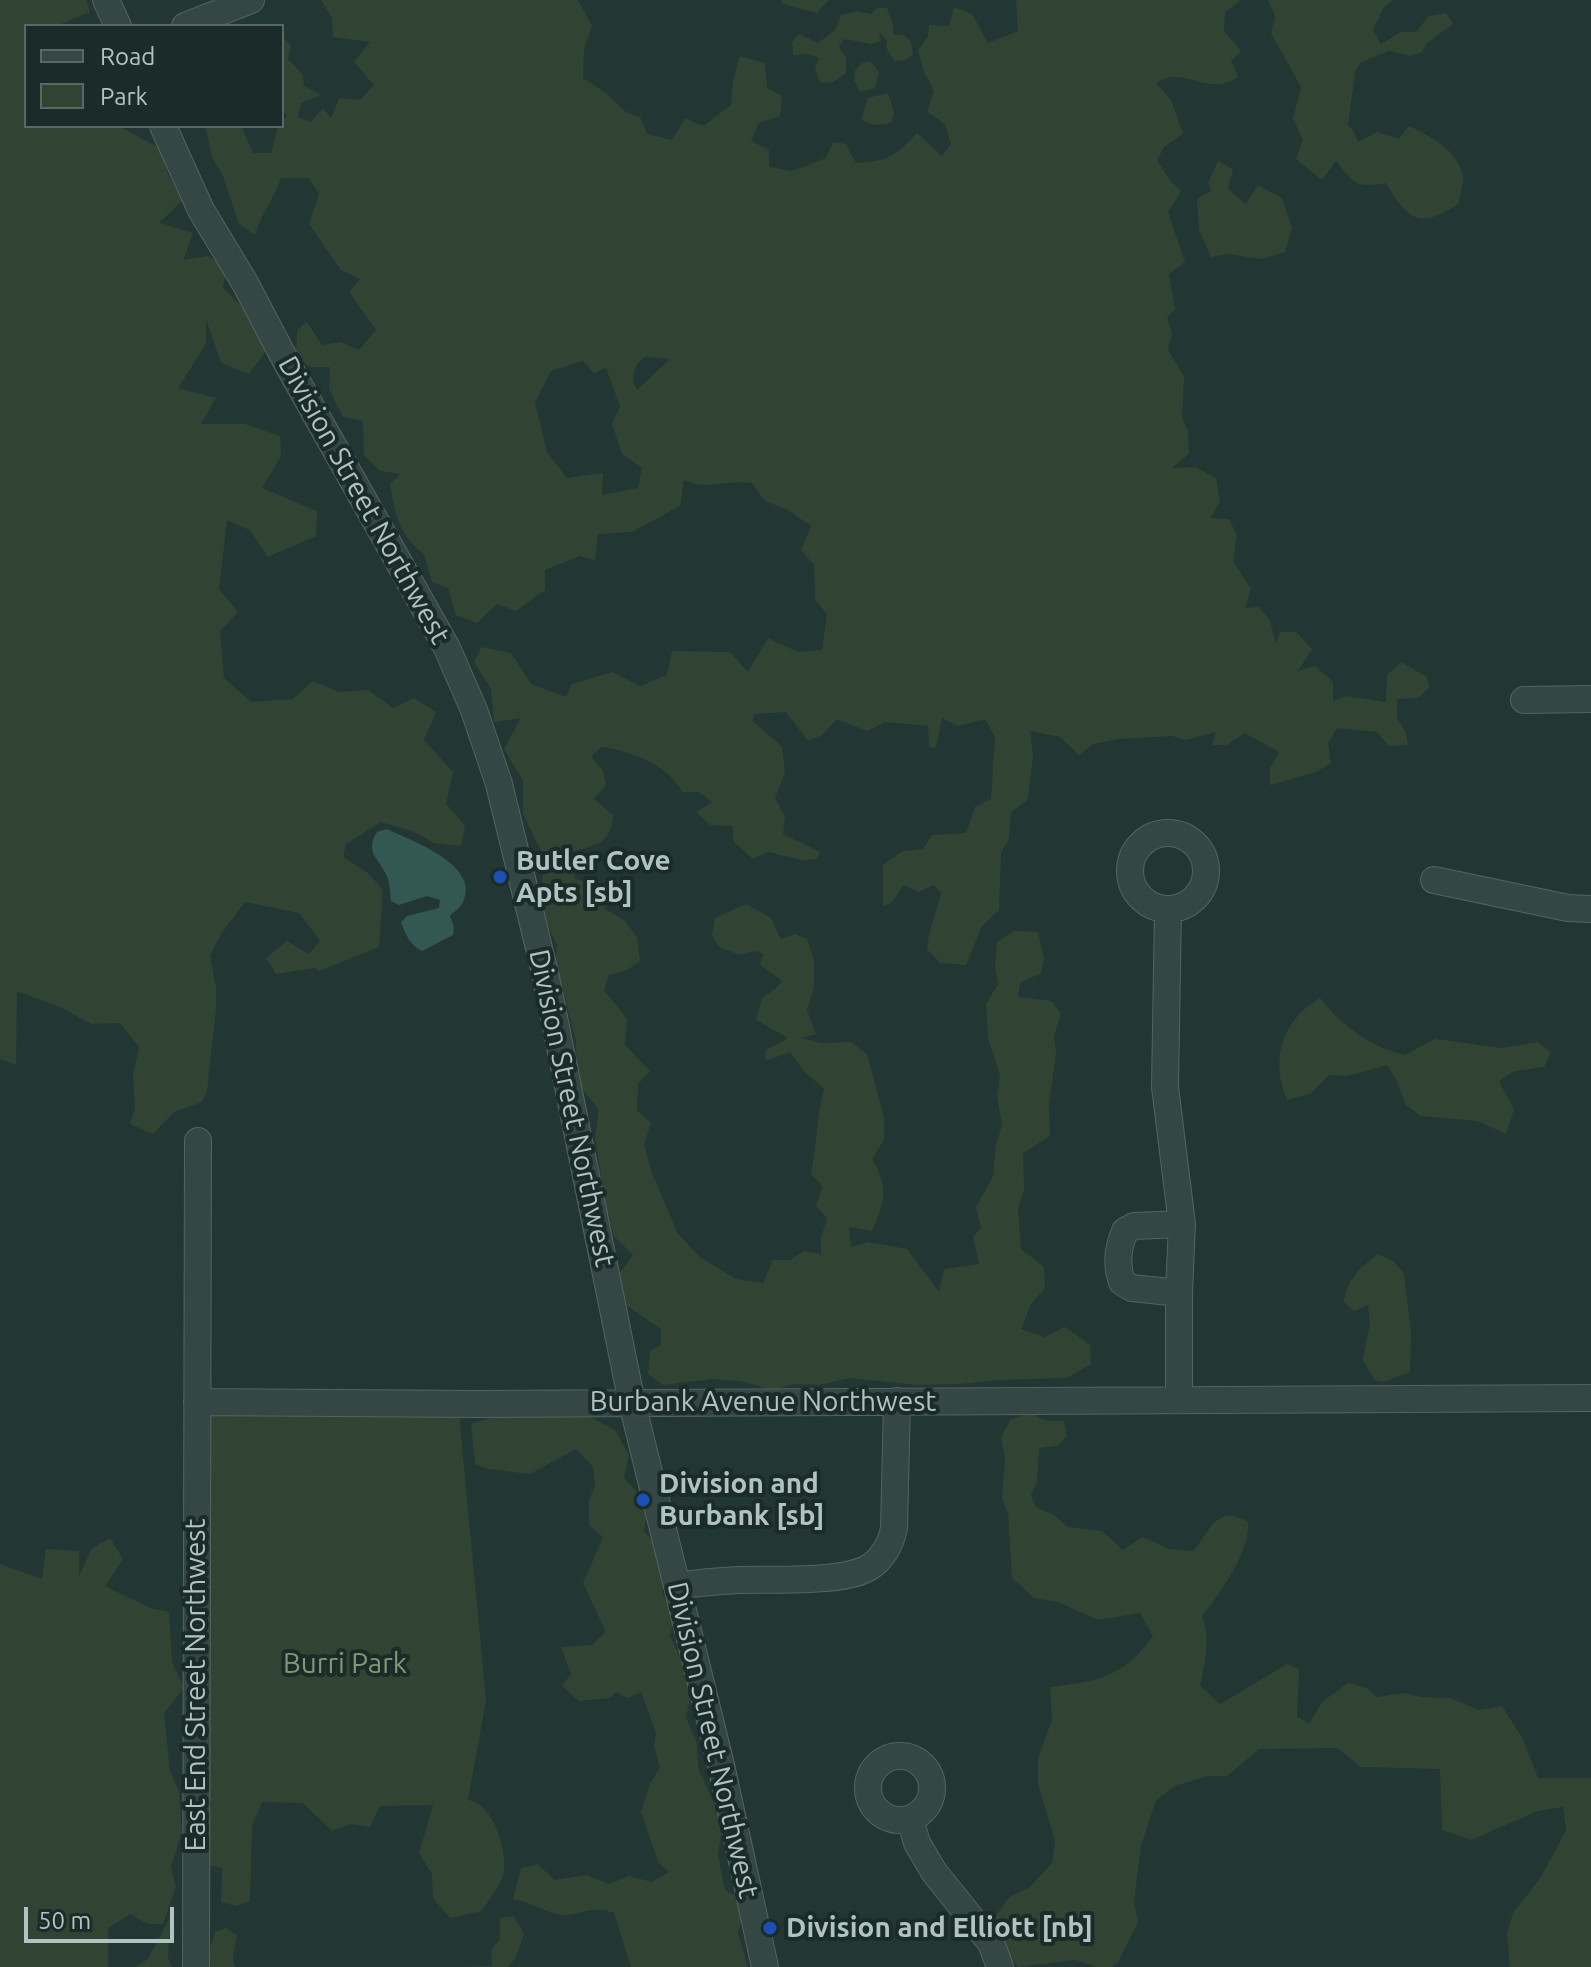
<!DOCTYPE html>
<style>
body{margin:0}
#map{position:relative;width:1591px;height:1967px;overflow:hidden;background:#223633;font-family:Ubuntu,sans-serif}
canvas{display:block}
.legend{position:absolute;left:24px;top:24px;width:260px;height:104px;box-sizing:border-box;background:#1b2b29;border:2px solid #576866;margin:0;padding:10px 14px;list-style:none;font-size:24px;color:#b0c3c1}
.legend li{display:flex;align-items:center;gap:16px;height:40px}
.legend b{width:40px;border:2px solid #576866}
.scale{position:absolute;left:24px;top:1907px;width:150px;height:36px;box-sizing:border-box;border:4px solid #b0c3c1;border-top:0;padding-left:10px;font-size:24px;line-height:28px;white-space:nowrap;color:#b0c3c1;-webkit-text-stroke:6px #1b2b29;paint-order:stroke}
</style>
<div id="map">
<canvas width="1591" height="1967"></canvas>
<ul class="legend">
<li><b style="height:10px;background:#354744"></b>Road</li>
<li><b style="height:22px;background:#314434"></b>Park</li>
</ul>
<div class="scale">50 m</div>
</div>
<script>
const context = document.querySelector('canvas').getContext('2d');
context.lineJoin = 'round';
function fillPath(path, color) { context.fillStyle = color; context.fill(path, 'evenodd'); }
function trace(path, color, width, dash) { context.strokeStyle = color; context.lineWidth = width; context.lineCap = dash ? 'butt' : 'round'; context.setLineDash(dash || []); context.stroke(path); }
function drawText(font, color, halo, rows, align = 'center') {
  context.font = font + ' Ubuntu,sans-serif'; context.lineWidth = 8; context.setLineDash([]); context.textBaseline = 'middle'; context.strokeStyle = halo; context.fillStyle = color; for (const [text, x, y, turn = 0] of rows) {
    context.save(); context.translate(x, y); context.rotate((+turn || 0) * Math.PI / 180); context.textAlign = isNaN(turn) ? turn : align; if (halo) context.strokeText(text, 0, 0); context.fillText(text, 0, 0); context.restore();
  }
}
fillPath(new Path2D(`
 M0 0H86L90 12 61 24 65 26H26V126H122V128L167 152 166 169 182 201 159 223 193 233 183 260 208 256 227 268 223 288 248 313 269 347 249 374 221 363 206 319V344L178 388 216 398 201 424H245L280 436 281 456 262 488 317 511 316 536 268 557 250 530 227 520 219 589 238 612 220 631 224 678 251 702 293 699 313 681 339 692 368 690 393 708 414 698 436 712 424 740 453 772 446 804 465 825 461 846 434 843 415 832 381 822 346 844 343 857 368 873 383 890 379 947 319 971 315 968 276 974 266 958 287 941 309 954 320 941 299 913 245 902 221 934 210 956 216 988V1008L207 1091 202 1102 174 1112 153 1134 130 1124 135 1108 133 1076 139 1047 120 1023 91 1024 62 1008 17 991 16 1065 0 1059Z
 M321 0H578L592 26 584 49 583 78 606 93 627 113 640 117 647 134 672 140 685 118 703 126 731 105 733 81 740 56 765 63 767 88 782 96 780 116 759 123 751 141 769 150V167L792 171 826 158 833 142 846 144 856 163C889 161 894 157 917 133L942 156 951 144 945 124 927 112 934 91 924 72 918 50 928 36 929 25 949 26 954 7 972 14 988 43 1018 31 1016 0H1241L1225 12 1224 31 1241 51 1231 61 1238 77C1212 93 1201 78 1175 77 1169 76 1162 80 1156 83L1171 100 1183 134 1164 147 1157 160 1169 179 1181 191 1168 212 1185 262 1169 274 1175 309 1167 318 1172 333 1168 350 1184 376 1182 419 1188 430 1189 454 1172 468 1195 467 1216 478 1220 502 1210 518 1229 519 1237 536 1233 561 1251 589 1245 608 1259 607 1270 621 1276 643 1280 632H1296L1312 649 1298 671 1315 666 1333 682V701L1346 696 1386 702 1387 675 1401 662 1427 677 1429 688 1418 698 1397 699V718L1406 733 1408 745 1389 746 1377 732 1337 728 1328 743 1331 763 1316 772 1270 785V768L1279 752 1245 733 1227 745H1212L1216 732 1185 740 1172 736 1119 739 1093 744 1079 755 1060 737 1030 731 1033 756 1028 799 1011 813 1009 839 1001 853 999 910 982 926 966 965 940 963 927 949C928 930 937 912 941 893L934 885 919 892 903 885 892 903 883 906V865L903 851 923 849 932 835 966 833 975 807 991 799 995 737 985 719 958 726 942 718 936 748 929 747 928 726 885 722 867 731 837 719 822 735 808 741 786 712 754 714 753 721 782 747 785 773 775 798 785 817 783 834 820 852 817 859 802 860 768 852 753 859 734 842 732 826 710 825 696 812 712 802 699 792H682C669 765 631 751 602 747L591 756 603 771 606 785 594 799 613 815C611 846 594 845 570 852L575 879 594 883 605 909 624 920 637 937 640 961 627 970 609 975 604 990 627 1019 625 1045 650 1071 638 1084 637 1110 651 1123 644 1145 652 1173 678 1234 700 1257 736 1279 763 1283 773 1260H790L804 1251 821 1254V1238L827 1218 816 1206 823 1186 811 1174C817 1145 816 1117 824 1089L804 1071 790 1052 765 1061 766 1050 788 1038 756 1020 762 998 775 989 782 981 760 965 763 954 755 951 740 955 719 947 712 935 715 918 746 904 771 918 781 939 795 934 807 939 814 960V988L807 1010 816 1034 801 1038 822 1043 851 1042 867 1054 884 1117V1140L872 1159C889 1188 885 1202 872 1231L849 1227 851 1247 868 1242 907 1249 939 1292 944 1269 979 1264 973 1237 981 1228 976 1207 993 1176 996 1145 1002 1125 997 1096 1000 1075 988 1038 986 1004 998 984 995 965 997 942 1014 931 1038 932 1044 958 1041 973 1020 983 1018 997 1051 1001 1061 1013 1054 1037 1056 1053 1049 1104 1050 1136 1023 1153 1024 1189 1018 1210 1021 1249 1044 1267 1045 1288 1031 1304 1021 1329 1045 1337 1065 1327 1090 1345 1091 1364 1067 1378 998 1380 961 1384 917 1385 850 1378 819 1385 795 1384 773 1390 740 1381 713 1379 663 1385 648 1374 650 1351 661 1345V1329L620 1301V1273L633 1255 614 1236 606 1208 595 1137 599 1110 577 1082 576 1042 555 961 557 945 542 916 540 897 545 859 523 814V781L504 749 521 718 494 722 491 689 474 662 481 647 511 653 531 684 566 697 572 684 612 672 640 686 667 675 672 651 730 652 748 672 768 638 798 652 822 650 827 614 815 600 814 565 801 550 811 526 788 510 765 501 752 483C725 479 709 491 684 480L680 506 632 532 598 534 595 560 580 556 545 570V590L516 611 497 604 477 623 456 615 448 588 432 582 424 554C400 538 394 511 390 484L400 474 380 471 364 455 363 421 343 417 329 389 330 367H309L296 356 297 330 307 322 322 345 341 342 359 350 376 330 349 292 360 279 341 270 309 224 319 194 309 178H281C274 199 261 214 255 235L239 224 223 176 212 157 205 126H241L253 153H271L278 126H282V121L287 115 282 110V36L291 45 288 59 303 75 304 86 321 95 301 103 298 117 311 122 323 108 331 118 339 98 360 100 374 85 354 62 370 42 333 37 332 18ZM645 357 670 359 637 390C630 377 633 365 645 357ZM583 361 594 373 606 368 620 406 612 424 622 454 642 468 638 488 602 495 603 473 567 478 547 452 535 402 551 371Z
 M781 0H829L817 13 783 4Z
 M1268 0H1393L1384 7 1373 30 1381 44 1401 32H1416L1429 16 1446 13 1453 24 1427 43 1422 52 1410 56 1389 51 1361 62 1355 72 1348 125 1353 130 1358 142 1377 132 1399 139 1409 126C1430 136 1454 148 1462 172 1465 181 1460 195 1458 204 1419 230 1408 220 1386 183 1354 188 1355 184 1336 161L1322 180 1296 159 1303 140 1293 119 1301 87 1271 33 1275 16Z
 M877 8H887L893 24 894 35H904L911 42 913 54 905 60 894 61 886 47 887 41 879 32 881 41 871 44 844 39 839 47 846 58V73L833 82 820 83 815 69 819 58 808 54 793 55 792 42 799 34 818 43 835 30 841 15 857 11 871 14Z
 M870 61 879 72 875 88 860 92 854 80 855 70 862 63Z
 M888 93 894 112 891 123 874 125 861 120 868 98Z
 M1218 161 1233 169 1228 189 1246 204 1258 185 1282 198 1292 228 1285 252 1261 259 1228 254 1211 257 1199 230 1197 199 1211 191 1208 183Z
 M1320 998C1343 1027 1370 1046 1405 1055L1435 1039 1502 1048 1538 1042 1551 1053 1544 1067 1515 1071 1499 1081 1514 1110 1506 1134 1478 1121 1420 1116 1406 1105 1397 1081 1387 1065 1348 1076 1329 1075 1310 1094 1287 1100C1270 1060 1281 1021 1320 998Z
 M1378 1254 1393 1261 1404 1273 1411 1334 1410 1372 1384 1382 1374 1380 1363 1360 1370 1322 1368 1305 1354 1311 1344 1302C1346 1280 1361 1267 1378 1254Z
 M211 1409 459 1414 486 1700 468 1800C493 1803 507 1849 504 1872 502 1884 488 1900 482 1911L450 1918 433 1898 432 1874 419 1853 433 1805 380 1806 370 1827 351 1824 332 1831 303 1803 262 1802 252 1826 250 1901 236 1906 221 1902 222 1868 203 1864 204 1832 212 1803 208 1801Z
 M1029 1413 1048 1421H1064L1067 1436 1057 1446 1039 1448 1037 1482 1031 1495 1036 1507 1054 1515 1068 1527 1102 1531 1123 1550 1143 1537 1169 1549 1193 1551C1211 1530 1216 1504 1248 1522 1251 1550 1220 1594 1202 1616 1211 1638 1205 1663 1200 1686L1220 1704 1287 1664 1299 1669 1297 1717 1309 1724 1322 1702 1348 1683 1367 1688 1376 1697 1406 1693 1421 1697 1450 1698 1479 1710 1502 1706 1523 1739 1538 1778H1591V1967H1510L1507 1933 1513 1913 1541 1877 1566 1830 1563 1807 1538 1811 1471 1840 1442 1830 1440 1769 1361 1767 1337 1748 1259 1749 1227 1776H1209L1177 1785 1156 1800 1141 1846 1134 1902 1138 1922 1118 1962 1112 1967H1098L1075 1960 1018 1967 998 1941 990 1924 1009 1897 1029 1888 1052 1863 1055 1841 1038 1784V1758L1052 1720 1050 1687C1098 1681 1123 1678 1153 1636L1140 1613 1098 1620 1058 1602 1034 1598 1012 1578 1008 1513 1002 1499 1005 1459 1001 1438 1010 1420Z
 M504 1414 532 1417 584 1414 615 1430 629 1455 624 1478 648 1504 644 1531 667 1559 662 1593 675 1615 670 1636 693 1686 686 1717 697 1744 698 1768 723 1823 718 1855 725 1890 747 1901 738 1933 748 1967H631L614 1913C589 1903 576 1919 557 1914 541 1910 530 1902 513 1899L521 1868 538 1864 554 1880 587 1875 609 1884 629 1876 652 1882 669 1872 658 1862 641 1812 650 1784 660 1767 654 1746 656 1733 641 1692 627 1698 616 1692 610 1698 579 1701 562 1686 571 1674 561 1647 592 1645 606 1632 583 1583 603 1537 589 1525V1500L595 1486 593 1467 576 1449 530 1474 488 1469 475 1464 471 1424Z
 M110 1538 123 1559 105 1586 150 1608 169 1612 172 1662 184 1688 164 1713 170 1771 179 1791 182 1832 171 1866 176 1887 163 1924H148L130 1914 108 1928V1967H0V1564L42 1579 46 1549 79 1551V1576L92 1548Z
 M171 1915 168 1957 172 1967H135L148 1959Z
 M514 1916 524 1934 515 1959 507 1967H454L492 1966 491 1950 500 1939V1918Z
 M226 1928 237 1935 233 1958 235 1967H204L215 1932Z`), '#314434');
fillPath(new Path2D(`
 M387 829C412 841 481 865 463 902 461 908 454 911 450 916L454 927 453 935 422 951C410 945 405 934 401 922L407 916 439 908 440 900 427 896 399 905 391 901C390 892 390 882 386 874 377 857 365 851 377 832Z`), '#335752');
const minor = new Path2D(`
 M106 0 118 26
 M185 26 251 0
 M163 126 201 210 245 283 289 367 447 648 474 710 499 784 545 973 632 1403 721 1765 765 1967
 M1524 700 1591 699
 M1130 871a38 38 0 1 1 76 0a38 38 0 1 1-76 0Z
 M1434 880 1568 908 1591 909
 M1168 909 1165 1087 1182 1224 1179 1293V1399
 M1179 1293 1132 1288 1122 1282C1116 1265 1118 1247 1125 1231L1134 1226 1182 1224
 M197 1402 476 1404 1591 1398
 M677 1586C697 1583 718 1581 739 1580 770 1579 842 1583 868 1568 882 1560 891 1544 894 1528L897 1401
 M868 1788a32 32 0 1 1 64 0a32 32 0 1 1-64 0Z
 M910 1819 917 1843 934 1872 991 1943 1000 1967
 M196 1967 198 1141`);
trace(minor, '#536462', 28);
trace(minor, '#354744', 26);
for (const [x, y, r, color] of [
 [500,877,8,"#1a4fb4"],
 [643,1500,8,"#1a4fb4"],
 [770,1928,8,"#1a4fb4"]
]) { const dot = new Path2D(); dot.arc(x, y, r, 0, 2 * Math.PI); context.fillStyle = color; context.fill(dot); trace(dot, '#1b2b29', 3); }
drawText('28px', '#b0c3c1', '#1b2b29', [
 ["Division Street Northwest",364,500,61],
 ["Division Street Northwest",572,1108,78],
 ["Burbank Avenue Northwest",763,1402],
 ["East End Street Northwest",196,1685,-90],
 ["Division Street Northwest",713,1740,77]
]);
drawText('bold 28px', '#b0c3c1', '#1b2b29', [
 ["Butler Cove",516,861],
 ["Apts [sb]",516,893],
 ["Division and",659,1484],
 ["Burbank [sb]",659,1516],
 ["Division and Elliott [nb]",786,1928]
], 'left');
drawText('28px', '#849770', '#1b2b29', [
 ["Burri Park",345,1664]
]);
</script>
